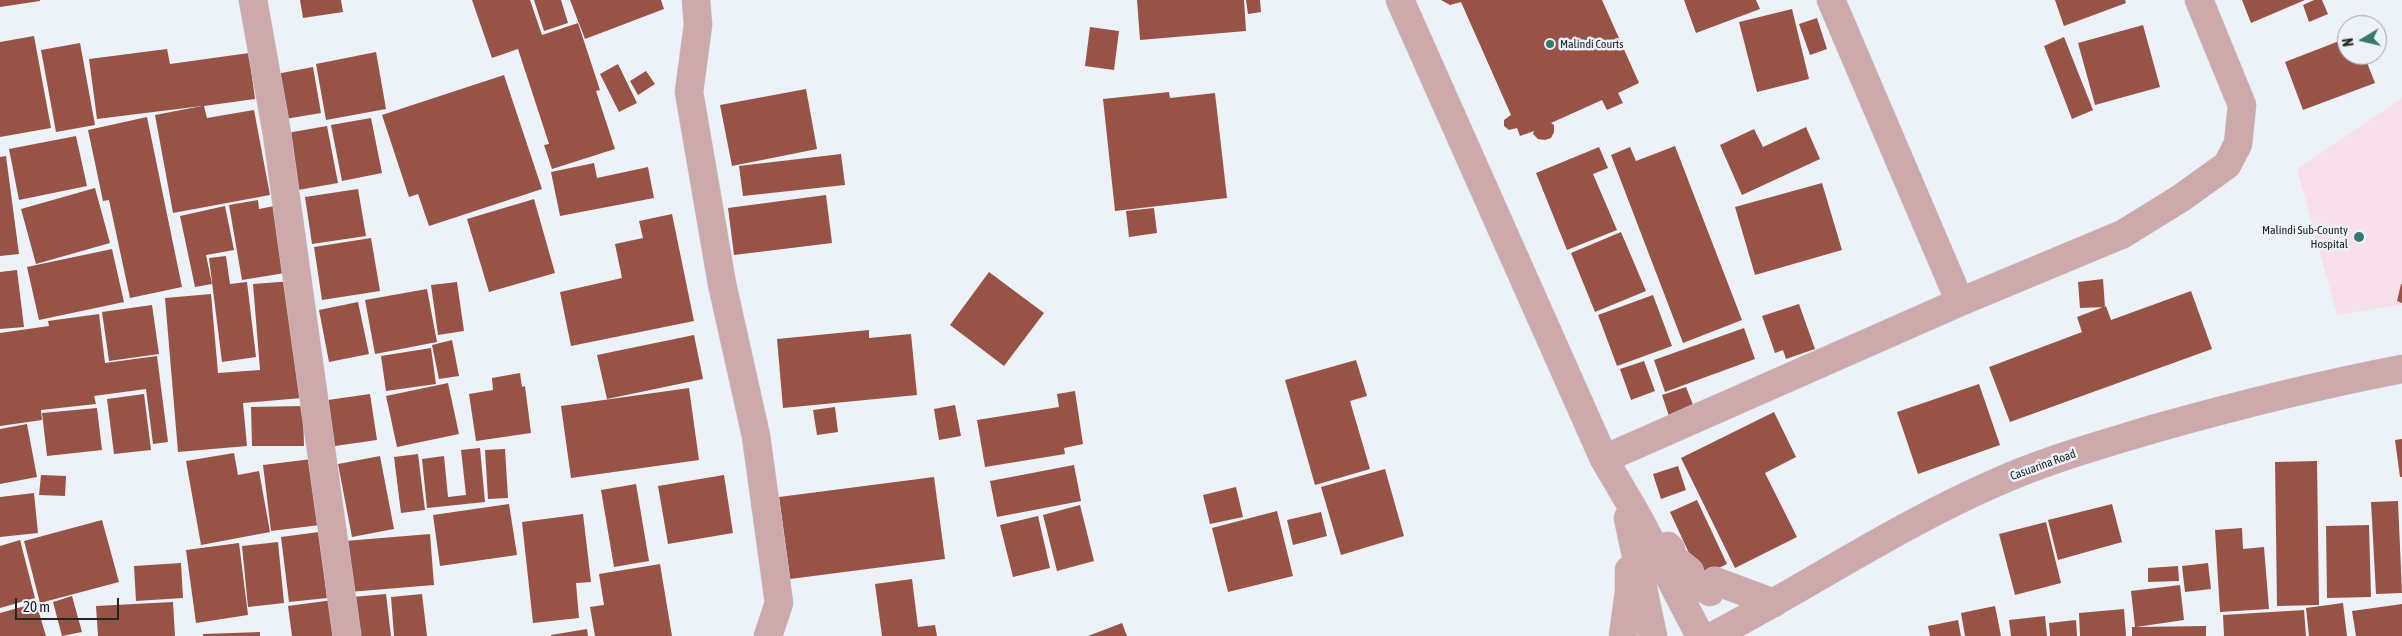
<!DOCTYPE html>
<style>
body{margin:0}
#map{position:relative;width:2402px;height:636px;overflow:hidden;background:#edf2f9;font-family:"Asap Condensed",sans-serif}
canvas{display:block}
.north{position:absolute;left:2337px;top:15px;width:50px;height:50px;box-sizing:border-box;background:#edf2f9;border:1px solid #9ca0a5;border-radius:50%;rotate:261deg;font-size:14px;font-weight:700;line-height:20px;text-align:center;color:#222426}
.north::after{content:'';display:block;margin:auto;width:18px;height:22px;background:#367869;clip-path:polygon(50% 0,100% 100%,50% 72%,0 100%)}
.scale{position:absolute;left:15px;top:598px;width:104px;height:22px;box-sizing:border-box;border:2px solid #222426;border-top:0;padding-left:6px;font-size:15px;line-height:18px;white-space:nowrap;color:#222426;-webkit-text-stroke:4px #edf2f9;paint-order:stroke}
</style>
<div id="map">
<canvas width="2402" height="636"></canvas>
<div class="north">N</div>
<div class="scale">20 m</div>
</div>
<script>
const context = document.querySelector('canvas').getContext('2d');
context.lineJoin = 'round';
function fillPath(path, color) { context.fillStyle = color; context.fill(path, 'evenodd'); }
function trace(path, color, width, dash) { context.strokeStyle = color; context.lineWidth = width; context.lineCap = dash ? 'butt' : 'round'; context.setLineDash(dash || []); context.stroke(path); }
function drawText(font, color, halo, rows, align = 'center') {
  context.font = font + ' "Asap Condensed",sans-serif'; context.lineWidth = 5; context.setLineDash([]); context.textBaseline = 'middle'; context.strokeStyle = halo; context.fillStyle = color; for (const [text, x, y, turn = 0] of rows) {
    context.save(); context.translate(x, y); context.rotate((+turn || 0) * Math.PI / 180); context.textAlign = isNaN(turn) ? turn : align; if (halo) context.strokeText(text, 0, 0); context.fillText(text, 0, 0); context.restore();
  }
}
fillPath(new Path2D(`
 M2402 98V305L2337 315 2297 169Z`), '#f8e0eb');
fillPath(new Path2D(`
 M0 0H40V1L0 7Z
 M300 0H341L343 12 303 18Z
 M472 0H530L542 35 578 23 600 90 596 91 615 149 552 169 544 145 549 144 518 49 492 58Z
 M534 0H561L568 23 544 31Z
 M570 0H661L664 9 585 39Z
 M1137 0H1244L1246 31 1140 40Z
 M1246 0H1260L1261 12 1248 14Z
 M1441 0H1602L1639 83 1618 93 1623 103 1607 110 1602 100 1551 123 1554 125V132L1551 138 1545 140 1538 139 1533 134 1534 131 1520 136 1517 128 1509 130 1504 126V120L1511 115 1461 2 1450 5Z
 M1684 0H1756L1760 9 1696 33Z
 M2055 0H2125L2126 3 2064 26Z
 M2242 0H2305L2251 23Z
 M2314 0H2322L2328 14 2309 22 2303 5Z
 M1792 9 1809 79 1757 92 1739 22Z
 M1817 18 1827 49 1810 55 1799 24Z
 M2143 25 2160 87 2095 105 2078 43Z
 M1090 27 1119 31 1114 70 1085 66Z
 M34 36 51 128 0 137V42Z
 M2064 37 2093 110 2072 119 2044 46Z
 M2347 38V55H2364L2375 83 2303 110 2285 62Z
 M80 43 95 125 56 132 41 50Z
 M167 49 170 64 249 53 255 99 204 106 207 118 254 110 270 195 173 213 155 115 202 106 97 119 89 59Z
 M376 52 386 109 326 120 316 64Z
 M618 64 637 103 619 112 600 74Z
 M313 67 321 113 279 120 271 75Z
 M646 71 655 84 638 95 630 81Z
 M504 75 542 189 429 226 418 194 409 197 382 115Z
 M806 89 817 149 732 166 720 105Z
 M1169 92 1170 98 1215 93 1227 198 1115 211 1103 99Z
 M147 117 182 287 130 298 109 200 103 201 88 130Z
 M371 118 382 173 342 181 331 125Z
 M327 126 338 183 298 190 287 133Z
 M1806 127 1820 159 1742 195 1720 145 1754 129 1763 147Z
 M76 136 87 186 19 200 9 149Z
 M1675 146 1742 320 1683 343 1611 155 1630 147 1636 161Z
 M1599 147 1608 168 1593 174 1617 230 1567 250 1536 173Z
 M841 154 845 185 743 196 739 166Z
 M6 156 19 254 0 256V157Z
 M594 163 597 178 648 167 654 198 560 216 551 172Z
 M1822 183 1842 250 1755 275 1735 207Z
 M95 188 110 243 36 264 21 209Z
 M358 189 366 236 312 244 305 197Z
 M826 195 832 243 734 255 728 208Z
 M534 199 555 273 489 292 467 219Z
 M258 200 259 209 279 205 291 272 242 280 229 205Z
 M225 206 234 250 206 255 212 284 195 287 180 216Z
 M1154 208 1157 233 1129 237 1126 211Z
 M672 214 694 321 571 346 560 292 622 278 615 244 643 238 639 221Z
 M1621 232 1646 291 1595 312 1571 253Z
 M371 238 380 291 322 300 314 247Z
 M112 249 124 302 39 320 27 267Z
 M226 256 230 284 247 282 256 357 222 362 209 258Z
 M17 270 24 327 0 329V272Z
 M989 272 1044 313 1004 366 950 325Z
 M2103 279 2105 307 2080 308 2078 282Z
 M293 281 302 398 243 403 247 446 178 452 165 298 211 294 218 373 260 370 253 284Z
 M457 282 464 331 438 335 431 285Z
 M2401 284H2402V303L2397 301Z
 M427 289 437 342 375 354 365 300Z
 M2191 291 2212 349 2010 422 1989 367 2082 332 2077 317 2106 306 2111 320Z
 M1653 295 1672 346 1617 366 1598 315Z
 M358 302 369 354 329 362 319 310Z
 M1799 304 1815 349 1786 359 1783 350 1775 353 1762 316Z
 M152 305 159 354 109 361 102 312Z
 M99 314 105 363 157 356 168 442 153 444 146 389 94 396 96 404 41 410 42 420 0 426V333L49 326 48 321Z
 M1744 328 1755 359 1665 392 1654 360Z
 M869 330V338L911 334 917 395 783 408 777 339Z
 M694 335 703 379 607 399 597 355Z
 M452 340 459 376 439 379 432 345Z
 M431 348 436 384 386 391 381 356Z
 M1356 360 1367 396 1350 401 1370 469 1315 485 1285 380Z
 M1644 361 1655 391 1631 400 1620 369Z
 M520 373 522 387 525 386 531 433 476 441 469 394 493 390 492 378Z
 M448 383 459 434 397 447 386 396Z
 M1979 384 2000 445 1918 474 1897 412Z
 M1686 387 1694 407 1669 416 1662 395Z
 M689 388 699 460 571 478 561 406Z
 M1075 391 1083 444 1064 448 1065 454 985 467 977 420 1059 407 1057 394Z
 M144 394 151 450 114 454 107 399Z
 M370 394 377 440 328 447 321 401Z
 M955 405 961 436 939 440 934 409Z
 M303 406 304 446H252L251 407Z
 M835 407 838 432 817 435 813 410Z
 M97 408 102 450 47 456 42 413Z
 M1774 412 1796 457 1765 473 1797 537 1735 568 1681 458Z
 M27 424 37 477 0 484V429Z
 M2402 439V477H2400L2395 440Z
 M480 448 485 502 427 508 422 459 444 456 448 497 466 495 461 450Z
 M505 449 508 498 488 499 485 450Z
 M234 453 238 475 259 471 270 532 201 545 186 461Z
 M418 454 425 510 401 513 394 457Z
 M380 456 394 529 352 537 338 464Z
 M312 459 320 525 271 531 263 465Z
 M2317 461 2319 605 2277 606 2275 462Z
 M1074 465 1081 501 997 517 990 481Z
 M1678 466 1686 490 1661 499 1653 474Z
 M1385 469 1404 536 1341 555 1321 487Z
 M41 475 66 476 65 496 39 495Z
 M724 475 733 533 668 544 658 486Z
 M934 477 945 559 790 579 779 497Z
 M636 484 649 561 614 567 601 490Z
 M1236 487 1243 517 1210 524 1203 495Z
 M34 493 38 533 0 537V497Z
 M1697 500 1727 564 1700 577 1670 512Z
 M2398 501 2402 593 2376 594 2371 502Z
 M509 504 517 555 440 566 433 515Z
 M2112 504 2122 542 2058 560 2048 520Z
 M1080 505 1094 561 1057 571 1043 515Z
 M1277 511 1293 576 1228 592 1212 528Z
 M1321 512 1327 536 1293 545 1287 520Z
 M583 514 591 582 576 583 579 618 533 623 522 522Z
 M1038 516 1050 568 1013 577 1000 525Z
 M102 520 119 582 40 603 24 541Z
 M2046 522 2061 583 2015 595 1999 534Z
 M2369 525 2371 597 2327 598 2326 526Z
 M2242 528 2243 549 2264 547 2269 609 2220 612 2215 530Z
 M319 532 327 598 289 602 281 537Z
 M430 534 434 585 349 592 345 541Z
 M20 540 35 598 0 608V546Z
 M278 542 284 603 248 607 242 546Z
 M239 543 248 615 196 623 186 550Z
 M181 563 183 598 136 601 134 566Z
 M2208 563 2211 589 2185 592 2182 566Z
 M660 564 672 636H595L590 607 604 605 599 574Z
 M2178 566 2179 581 2148 582V568Z
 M912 579 918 627 935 625 937 636H882L875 584Z
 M2180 585 2184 620 2136 627 2206 626V636H2132V627H2135L2131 591Z
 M386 594 391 636H356L352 597Z
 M422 594 427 636H394L391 597Z
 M72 596 82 632 62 636 53 602Z
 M333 600 338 636H292L288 606Z
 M173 602 175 636H98L96 606Z
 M36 603 46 636H0V613Z
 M2343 603 2347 636H2309L2306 608Z
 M2402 604V636H2356L2352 611Z
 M1995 606 2001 636H1965L1961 613Z
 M2124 609 2126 636H2080L2079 613Z
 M2304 610 2306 636H2224L2223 615Z
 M2045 616 2047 636H2011L2009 620Z
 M1958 620 1961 636H1930L1928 626Z
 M2076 620 2077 636H2050L2049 623Z
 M1122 623 1127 636H1088Z
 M587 629 588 636H551V635Z
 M260 632V636H203V634Z`), '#985347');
const minor = new Path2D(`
 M253 0 277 134 347 636
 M696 0 698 25 689 92 722 284 756 436 779 603 768 636
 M1400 0 1604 459 1638 517 1700 636
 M1831 0 1960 302
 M1604 459 1960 302 2123 234 2181 198 2227 165 2238 144 2242 105 2199 0
 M1628 518 1653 636
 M1668 546 1671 549 1667 553 1690 572 1687 578 1710 592 1715 581 1774 603
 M1623 636 1629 592V570
 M1713 636C1808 586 1897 526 1995 483 2046 460 2100 445 2153 429 2235 406 2318 385 2402 369`);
trace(minor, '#c8cdd3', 29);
trace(minor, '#cda9ab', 28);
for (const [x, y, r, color] of [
 [1550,44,5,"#367869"],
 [2359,237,6,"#367869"]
]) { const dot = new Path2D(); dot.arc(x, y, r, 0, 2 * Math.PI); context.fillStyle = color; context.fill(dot); trace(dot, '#edf2f9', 2); }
drawText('12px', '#222426', '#edf2f9', [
 ["Malindi Courts",1560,44],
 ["Malindi Sub-County",2348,230,"right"],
 ["Hospital",2348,244,"right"]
], 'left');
drawText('12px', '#222426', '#edf2f9', [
 ["Casuarina Road",2043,465,-20]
]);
</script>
